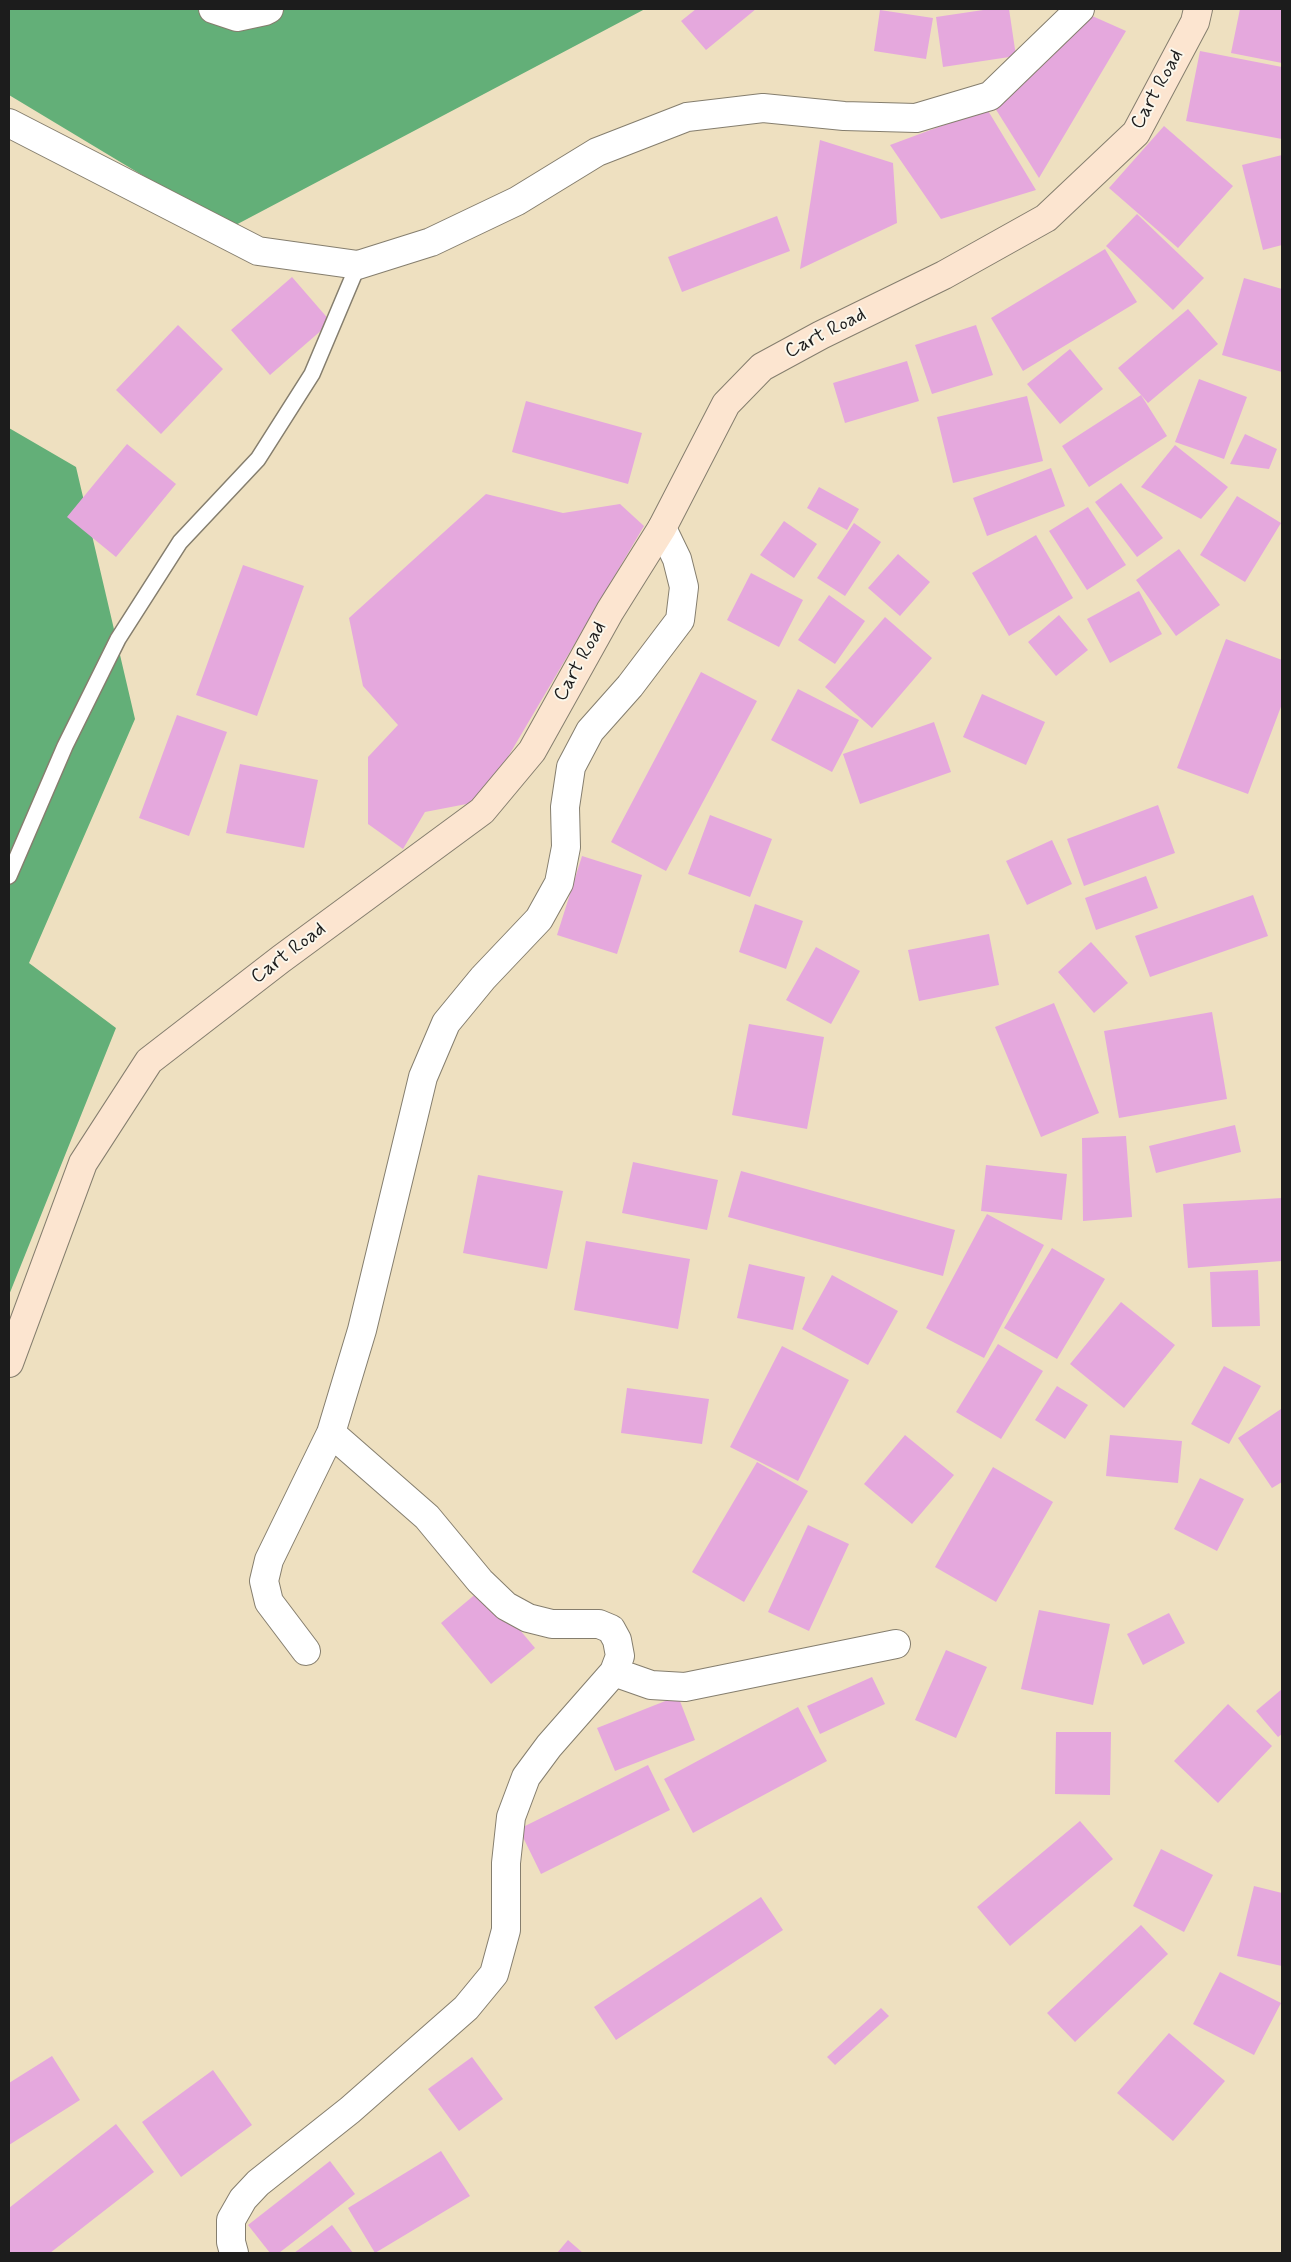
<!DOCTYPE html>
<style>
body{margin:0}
#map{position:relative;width:1291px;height:2262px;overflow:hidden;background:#eee0c0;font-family:Mynerve,sans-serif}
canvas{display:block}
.frame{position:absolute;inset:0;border:10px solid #1c1c1c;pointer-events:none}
</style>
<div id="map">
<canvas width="1291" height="2262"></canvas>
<div class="frame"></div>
</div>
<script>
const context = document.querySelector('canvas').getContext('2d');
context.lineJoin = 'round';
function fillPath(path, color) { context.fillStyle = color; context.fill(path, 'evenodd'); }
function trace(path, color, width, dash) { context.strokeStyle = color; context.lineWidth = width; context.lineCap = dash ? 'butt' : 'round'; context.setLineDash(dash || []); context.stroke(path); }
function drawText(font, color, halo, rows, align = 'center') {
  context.font = font + ' Mynerve,sans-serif'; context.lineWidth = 4; context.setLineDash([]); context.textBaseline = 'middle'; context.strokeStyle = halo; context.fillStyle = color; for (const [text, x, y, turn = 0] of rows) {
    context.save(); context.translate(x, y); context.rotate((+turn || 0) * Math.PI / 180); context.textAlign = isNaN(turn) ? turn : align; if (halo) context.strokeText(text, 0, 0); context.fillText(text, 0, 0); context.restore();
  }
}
fillPath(new Path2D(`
 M9 9H645L230 228 9 95Z
 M9 428 76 467 135 719 29 963 116 1028 9 1295Z`), '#63af78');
fillPath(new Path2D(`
 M696 9H756L706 50 681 21Z
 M990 9H1009L1016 56 943 67 936 17Z
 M1240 9H1282V63L1231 53Z
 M880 10 933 18 926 59 874 51Z
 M1090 15 1126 31 1039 178 995 108Z
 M1200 51 1282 67V139L1186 121Z
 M987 109 1036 190 941 219 890 145Z
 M1164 126 1233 186 1178 248 1109 188Z
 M820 140 893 163 897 223 800 269Z
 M1282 155V245L1263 250 1242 165Z
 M1137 214 1204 278 1173 310 1106 246Z
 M777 216 790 251 682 292 668 257Z
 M1105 249 1137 302 1023 371 991 318Z
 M292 277 331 322 270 375 231 330Z
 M1244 278 1282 289V372L1222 355Z
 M1188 309 1218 344 1148 403 1118 368Z
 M178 325 223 369 161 434 116 390Z
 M976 325 993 375 932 394 915 345Z
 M1070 349 1103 389 1060 424 1027 384Z
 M907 361 919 401 845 423 833 383Z
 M1199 379 1247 397 1224 459 1175 442Z
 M1141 395 1167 436 1089 487 1062 446Z
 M1027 396 1043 461 953 483 937 417Z
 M526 401 642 433 628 484 512 452Z
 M1245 434 1277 449 1269 469 1230 464Z
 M127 444 176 484 116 557 67 517Z
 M1175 445 1228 487 1201 519 1141 487Z
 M1051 468 1065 506 987 536 973 498Z
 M1121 483 1163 538 1137 557 1095 502Z
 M819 487 859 509 847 530 807 508Z
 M486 494 563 513 620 504 644 526 482 801 425 812 403 849 368 824V757L398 725 363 686 349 618Z
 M1237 496 1281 523 1245 582 1200 555Z
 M1088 507 1126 565 1087 590 1049 531Z
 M784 521 817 544 794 578 760 555Z
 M854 523 881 542 845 596 817 578Z
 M1036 535 1073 598 1009 636 972 573Z
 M1179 549 1220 605 1176 636 1136 580Z
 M898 554 930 582 900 616 868 588Z
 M243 565 304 586 257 716 196 695Z
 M751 573 803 600 779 647 727 620Z
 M1139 591 1162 634 1110 663 1087 619Z
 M829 595 865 621 835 664 798 640Z
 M1059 615 1088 650 1056 676 1028 642Z
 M885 617 932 658 872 728 825 687Z
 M1226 639 1282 660V704L1248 794 1177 768Z
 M701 672 757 701 666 871 611 842Z
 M798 689 859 720 832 772 771 740Z
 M982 694 1045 722 1026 765 963 737Z
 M177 715 227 732 189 836 139 818Z
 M934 722 951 772 860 804 843 754Z
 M240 764 318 780 304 848 226 833Z
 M1158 805 1175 853 1084 886 1067 839Z
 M710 815 772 839 750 897 688 874Z
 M1052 840 1072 884 1027 905 1006 861Z
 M582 856 642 875 617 954 557 935Z
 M1146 876 1158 908 1096 930 1085 898Z
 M1253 895 1268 936 1150 977 1135 936Z
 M755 904 803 921 786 969 739 952Z
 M989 934 999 985 919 1001 908 950Z
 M1091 942 1128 983 1094 1013 1058 972Z
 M816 947 860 971 831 1024 786 1000Z
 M1054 1003 1099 1113 1041 1137 995 1027Z
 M1212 1012 1227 1099 1119 1118 1104 1031Z
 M749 1024 824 1037 807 1129 732 1115Z
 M1235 1125 1241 1152 1156 1173 1149 1146Z
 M1126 1136 1132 1217 1083 1221 1082 1138Z
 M633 1162 718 1180 707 1230 622 1213Z
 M986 1165 1067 1174 1062 1220 981 1211Z
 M741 1171 955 1230 943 1276 728 1217Z
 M478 1175 563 1191 547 1269 463 1253Z
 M1282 1198V1261L1188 1268 1183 1204Z
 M987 1214 1044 1245 984 1358 926 1328Z
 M586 1241 690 1259 678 1329 574 1310Z
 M1052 1248 1105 1279 1057 1359 1004 1328Z
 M749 1264 805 1277 793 1330 737 1318Z
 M1258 1270 1260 1326 1212 1327 1210 1272Z
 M832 1275 898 1311 868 1365 802 1329Z
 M1121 1302 1175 1345 1124 1408 1070 1364Z
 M998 1344 1043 1371 1001 1439 956 1412Z
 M782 1346 849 1380 798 1481 730 1447Z
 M1224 1366 1261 1386 1229 1444 1191 1424Z
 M1057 1386 1088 1405 1065 1439 1035 1420Z
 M627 1388 709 1399 702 1444 621 1433Z
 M1281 1409 1282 1482 1272 1488 1238 1438Z
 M905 1435 954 1475 912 1524 864 1484Z
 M1110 1435 1182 1441 1178 1483 1106 1476Z
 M757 1462 808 1491 744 1602 692 1572Z
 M993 1467 1053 1502 996 1602 935 1567Z
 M1200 1478 1244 1499 1217 1551 1174 1529Z
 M808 1525 849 1544 809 1631 768 1612Z
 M484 1587 535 1648 491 1684 441 1623Z
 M1039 1610 1110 1624 1093 1705 1021 1689Z
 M1169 1613 1185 1643 1143 1665 1127 1634Z
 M946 1650 987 1667 956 1738 915 1720Z
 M872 1677 885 1704 820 1734 807 1706Z
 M1282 1689V1734L1278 1737 1256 1711Z
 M678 1696 695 1740 615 1771 597 1728Z
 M1228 1704 1272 1746 1218 1803 1174 1761Z
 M798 1707 827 1761 693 1833 664 1779Z
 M1056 1732H1111L1110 1795 1055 1794Z
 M648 1765 670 1810 541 1874 519 1829Z
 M1080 1821 1113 1859 1010 1946 977 1907Z
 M1161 1849 1213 1875 1184 1932 1133 1906Z
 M1254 1886 1282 1893V1966L1237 1956Z
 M761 1897 783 1930 616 2040 594 2007Z
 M1141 1925 1168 1954 1075 2042 1047 2013Z
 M1220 1972 1281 2003 1254 2055 1193 2024Z
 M881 2008 889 2016 835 2065 827 2057Z
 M1169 2033 1225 2081 1173 2141 1117 2093Z
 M52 2056 80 2100 9 2145V2083Z
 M472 2057 503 2099 459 2131 428 2089Z
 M213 2070 252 2125 181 2177 142 2122Z
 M116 2124 154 2172 50 2253H9V2208Z
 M441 2151 470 2196 375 2253 348 2208Z
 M330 2161 355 2194 279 2253H270L248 2225Z
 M332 2225 353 2253H294Z
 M568 2240 583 2253H557Z`), '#e5a8dd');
const service = new Path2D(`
 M9 876 65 746 118 639 180 542 258 459 312 374 358 265`);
const minor = new Path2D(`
 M9 123 258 251 358 265 431 242 517 201 597 152 687 117 763 108 844 116 916 118 990 96 1080 9
 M306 1651 269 1602 264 1581 269 1560 331 1433 362 1330 423 1077 446 1023 483 978 539 919 559 883 566 847 565 807 571 767 590 731 630 686 680 620 684 587 677 559 662 528
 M614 1672 651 1685 685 1687 896 1644
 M234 2253 231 2242V2220L243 2199 258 2183 350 2110 466 2008 494 1974 506 1930V1863L511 1817 526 1777 549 1746 614 1672 620 1656 617 1640 611 1629 599 1624H552L528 1618 506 1606 480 1581 427 1517 331 1433`);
const tertiary = new Path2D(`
 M213 9 237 17 265 11 269 9`);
const secondary = new Path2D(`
 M9 1363 83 1163 149 1061 281 959 482 811 532 751 610 611 662 528 726 404 762 367 821 335 944 275 1046 218 1136 133 1195 22 1198 9`);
trace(service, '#857e6e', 18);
trace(minor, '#857e6e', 30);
trace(tertiary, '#857e6e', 30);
trace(secondary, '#857e6e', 30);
trace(service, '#fff', 15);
trace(minor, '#fff', 28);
trace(tertiary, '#fff', 28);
trace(secondary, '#fce5d0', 28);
drawText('20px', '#1c1c1c', '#fbf7ec', [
 ["Cart Road",1158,90,-61],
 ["Cart Road",826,334,-27],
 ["Cart Road",581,662,-61],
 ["Cart Road",289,954,-37]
]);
</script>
